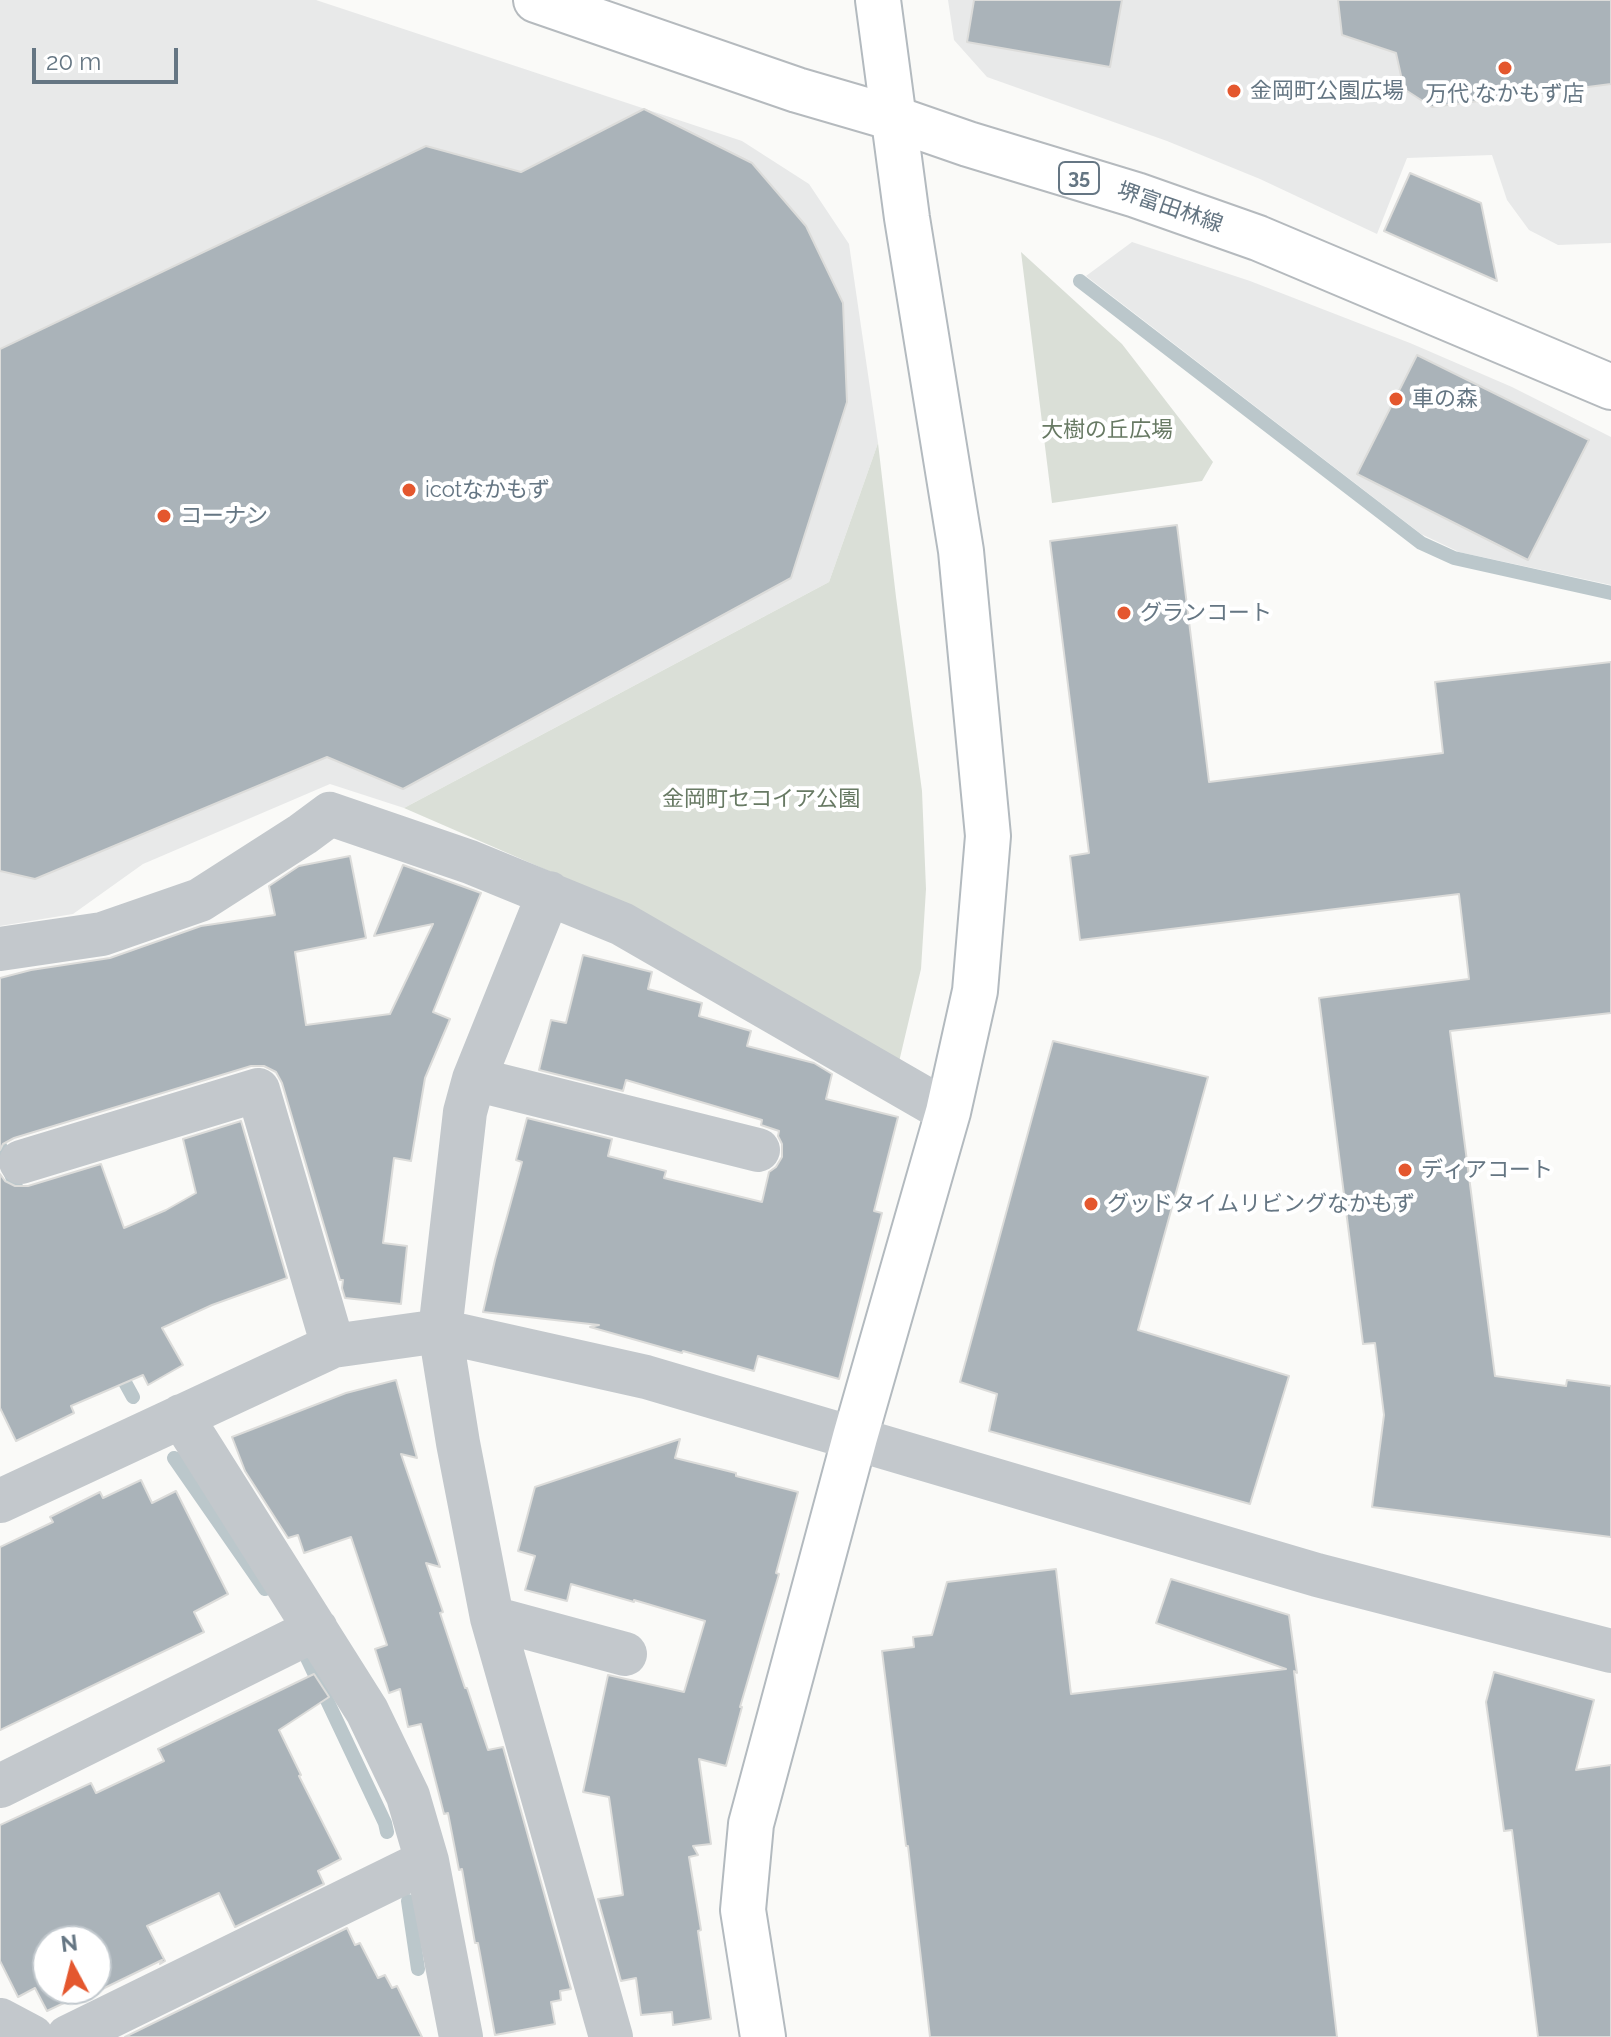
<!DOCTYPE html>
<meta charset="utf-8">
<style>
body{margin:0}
#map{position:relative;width:1611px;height:2037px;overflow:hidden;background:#fafaf8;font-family:Raleway,sans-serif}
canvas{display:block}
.north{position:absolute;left:32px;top:1925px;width:80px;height:80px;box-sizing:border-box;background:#fff;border:2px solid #c1c8cd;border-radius:50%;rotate:353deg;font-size:22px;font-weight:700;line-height:32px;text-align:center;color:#657683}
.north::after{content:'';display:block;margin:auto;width:28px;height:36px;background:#e4572e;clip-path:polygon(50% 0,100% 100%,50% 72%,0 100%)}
.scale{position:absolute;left:32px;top:48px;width:146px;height:36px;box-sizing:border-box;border:4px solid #657683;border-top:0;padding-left:10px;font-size:24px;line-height:28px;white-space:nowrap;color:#657683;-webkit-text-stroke:6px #fff;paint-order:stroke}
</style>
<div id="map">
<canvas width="1611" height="2037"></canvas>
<div class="north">N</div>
<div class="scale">20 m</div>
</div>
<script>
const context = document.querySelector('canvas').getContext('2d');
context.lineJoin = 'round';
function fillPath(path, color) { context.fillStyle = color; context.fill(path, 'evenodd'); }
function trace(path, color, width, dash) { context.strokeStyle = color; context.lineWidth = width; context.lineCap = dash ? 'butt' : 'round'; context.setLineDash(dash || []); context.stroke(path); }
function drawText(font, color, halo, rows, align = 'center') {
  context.font = font + ' Raleway,"Noto Sans JP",sans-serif'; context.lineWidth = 8; context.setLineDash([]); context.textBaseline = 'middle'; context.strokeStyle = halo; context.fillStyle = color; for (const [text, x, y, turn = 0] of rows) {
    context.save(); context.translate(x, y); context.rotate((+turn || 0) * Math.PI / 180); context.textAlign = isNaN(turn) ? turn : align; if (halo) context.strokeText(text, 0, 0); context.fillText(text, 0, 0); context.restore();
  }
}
fillPath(new Path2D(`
 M0 0H316L742 141 809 184 849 244 878 443 829 582 404 808 330 784 143 864 73 914 0 926Z
 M948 0H1611V243L1558 245 1529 230 1507 200 1492 155 1407 158 1377 234 1260 179 1167 141 987 77 954 40Z
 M1132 242 1250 281 1410 343 1512 387 1611 437V585L1459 552 1421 534 1086 276Z`), '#e8e9e9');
fillPath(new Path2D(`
 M1021 252 1122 344 1213 462 1202 481 1052 503Z
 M878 443 896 597 922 791 926 889 921 969 898 1066 620 902 404 808 829 582Z`), '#dadfd7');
trace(new Path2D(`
 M1080 281 1421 543 1454 558 1611 593
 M0 1146 22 1202
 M116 1366 133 1397
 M174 1458 265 1589
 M307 1658 385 1823 387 1832
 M408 1901 418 1969`), '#bbc7cb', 14);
const building = new Path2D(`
 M974 0H1122L1110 67 967 42Z
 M1338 0H1611V84L1432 107 1404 89 1396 53 1342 35Z
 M644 109 752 163 806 226 843 303 847 402 791 578 403 789 327 757 35 879 0 871V349L426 146 521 172Z
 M1410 173 1481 203 1497 281 1384 231Z
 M1417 355 1589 440 1528 560 1357 474Z
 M1177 525 1209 782 1443 753 1435 682 1611 662V1013L1450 1031 1495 1376 1566 1386 1567 1380 1611 1386V1537L1372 1507 1384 1415 1375 1343 1363 1344 1319 998 1469 979 1459 894 1080 940 1070 856 1089 853 1050 541Z
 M350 856 366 938 295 952 306 1025 390 1014 433 924 374 936 403 865 481 893 433 1012 450 1019 425 1078 411 1161 394 1158 383 1243 407 1246 401 1304 345 1298 342 1288 343 1280H340L282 1083 276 1072 264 1066H251L14 1138 3 1144 0 1150V978L31 970 110 958 201 926 275 915 269 886 299 866Z
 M583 955 652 972 648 989 702 1003 699 1016 751 1031 747 1046 814 1063 832 1074 826 1099 898 1117 874 1211 882 1213 839 1379 758 1356 754 1371 683 1351 682 1353 590 1327 599 1325 483 1312 495 1260 522 1162 516 1160 527 1118 612 1139 608 1156 666 1171 664 1178 762 1202 769 1172 776 1167 782 1157V1144L778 1136 779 1131 761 1125 762 1120 626 1080 623 1091 539 1070 551 1020 566 1023Z
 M1053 1041 1208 1077 1138 1330 1289 1376 1250 1504 989 1431 997 1394 960 1382Z
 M241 1121 287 1278 212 1305 162 1328 183 1365 148 1385 143 1375 71 1406 74 1413 16 1441 0 1408V1174L5 1181 15 1186H28L101 1164 124 1228 166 1210 196 1193 183 1139Z
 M396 1380 417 1458 401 1454 440 1567 426 1563 443 1612 440 1613 465 1688H467L488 1750 503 1747 571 1989 560 1991 561 2000 551 2002 555 2024 495 2035 478 1943H475L462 1869 459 1870 448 1813 444 1814 421 1724 408 1727 400 1689 389 1693 375 1649 387 1645 351 1537 304 1553 298 1535 288 1538 245 1471 232 1437 346 1393Z
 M680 1439 675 1458 736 1473V1476L798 1492 776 1573 779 1574 740 1707H742L726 1766 699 1759 711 1844 693 1846 698 1855 689 1857 701 1930 698 1931 711 2019 673 2025 672 2012 641 2015 636 1978 621 1981 598 1899 623 1895 609 1797 583 1792 608 1675 684 1692 705 1621 634 1600V1602L571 1584 567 1601 525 1590 535 1556 518 1551 535 1487Z
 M141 1480 152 1503 176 1491 228 1594 194 1612 204 1632 0 1730V1547L53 1522 50 1517 100 1492 103 1498Z
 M1056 1569 1071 1694 1286 1669 1156 1623 1171 1579 1289 1615 1297 1673 1294 1671 1337 2037H930L908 1846H906L882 1651 914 1647 913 1637 932 1635 947 1582Z
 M1494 1672 1594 1700 1576 1770 1611 1765V2037H1538L1512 1830 1504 1831 1486 1702Z
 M314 1674 329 1697 279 1730 301 1775 299 1776 341 1859 318 1871 324 1884 235 1927 219 1893 147 1926 165 1961 160 1964 162 1960 92 1994 91 1990 47 2011 35 1988 18 1997 0 1961V1825L91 1783 96 1793 164 1761 158 1749ZM48 1941H96V1989H48Z
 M347 1928 355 1945 360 1943 378 1978 385 1975 392 1988 397 1986 422 2037H125Z`);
fillPath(building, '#aab3b9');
trace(building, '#dcdcda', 2);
const secondary = new Path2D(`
 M763 2037 743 1910 751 1824 855 1437 948 1112 975 991 988 836 961 551 907 218 878 0`);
const primary = new Path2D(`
 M536 0 797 90 893 118 968 144 1136 195 1258 238 1611 387`);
trace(secondary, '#b3babf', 48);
trace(primary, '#b5babe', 48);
trace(new Path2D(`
 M549 893 474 1079 465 1112 440 1331 458 1443 492 1618 611 2037
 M0 949 102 934 200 900 303 834 330 814 470 862 622 924 948 1112
 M474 1079 758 1150
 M21 1162 258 1090 333 1346
 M181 1416 367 1711 408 1796 427 1861 461 2037
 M0 1501 333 1346 440 1331 646 1377 1317 1575 1611 1651
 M492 1618 625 1654
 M0 1786 316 1629
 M0 2020 32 2037
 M68 2037 427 1861`), '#c3c8cc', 44);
trace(secondary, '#fff', 44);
trace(primary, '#fff', 44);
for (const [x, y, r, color] of [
 [1505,68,8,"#e4572e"],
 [1234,91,8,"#e4572e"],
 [1396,399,8,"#e4572e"],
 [409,490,8,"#e4572e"],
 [164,516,8,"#e4572e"],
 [1124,613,8,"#e4572e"],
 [1405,1170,8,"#e4572e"],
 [1091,1204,8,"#e4572e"]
]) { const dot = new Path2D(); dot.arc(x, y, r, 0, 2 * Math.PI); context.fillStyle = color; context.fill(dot); trace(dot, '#fff', 3); }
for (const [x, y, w] of [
 [1079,178,40]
]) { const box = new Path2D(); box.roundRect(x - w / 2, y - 16, w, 32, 6); context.fillStyle = '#fff'; context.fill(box); trace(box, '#657683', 2); }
drawText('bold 20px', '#657683', null, [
 ["35",1079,178]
]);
drawText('22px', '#657683', '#fff', [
 ["金岡町公園広場",1250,91],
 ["万代 なかもず店",1505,94,"center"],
 ["車の森",1412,399],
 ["icotなかもず",425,490],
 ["コーナン",180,516],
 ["グランコート",1140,613],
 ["ディアコート",1421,1170],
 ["グッドタイムリビングなかもず",1107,1204]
], 'left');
drawText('22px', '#657683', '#fff', [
 ["堺富田林線",1170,208,19]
]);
drawText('22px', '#687a64', '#fff', [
 ["大樹の丘広場",1107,430],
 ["金岡町セコイア公園",761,799]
]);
</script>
